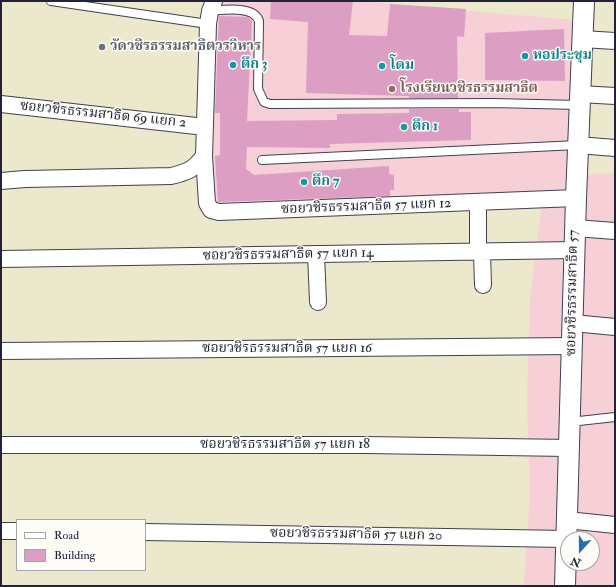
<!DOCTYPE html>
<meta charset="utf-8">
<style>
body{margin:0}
#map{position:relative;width:616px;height:587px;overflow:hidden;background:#ece8cc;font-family:"IM FELL Double Pica",serif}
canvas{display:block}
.frame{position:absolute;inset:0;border:2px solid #22223b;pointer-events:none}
.legend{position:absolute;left:16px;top:519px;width:130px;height:52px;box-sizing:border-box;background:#fdfcf7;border:1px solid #a5a5ac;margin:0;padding:5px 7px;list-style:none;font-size:12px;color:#22223b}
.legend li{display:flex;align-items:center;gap:8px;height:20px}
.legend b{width:20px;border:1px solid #a5a5ac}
.north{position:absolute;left:560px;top:531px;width:40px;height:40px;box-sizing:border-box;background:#fdfcf7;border:1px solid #a5a5ac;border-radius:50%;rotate:201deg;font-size:11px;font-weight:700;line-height:16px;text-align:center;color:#22223b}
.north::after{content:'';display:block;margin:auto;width:14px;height:18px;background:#1f6fb2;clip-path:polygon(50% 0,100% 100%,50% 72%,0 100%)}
</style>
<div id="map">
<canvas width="616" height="587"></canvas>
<div class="frame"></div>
<ul class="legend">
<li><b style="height:5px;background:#fff"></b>Road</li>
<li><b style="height:11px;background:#dc9ec3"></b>Building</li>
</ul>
<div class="north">N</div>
</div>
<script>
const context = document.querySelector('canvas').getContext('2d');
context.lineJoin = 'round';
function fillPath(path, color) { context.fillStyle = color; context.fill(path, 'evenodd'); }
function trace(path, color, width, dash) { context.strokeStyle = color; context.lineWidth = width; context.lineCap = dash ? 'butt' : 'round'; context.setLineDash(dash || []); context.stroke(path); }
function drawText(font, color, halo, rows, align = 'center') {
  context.font = font + ' "IM FELL Double Pica","Noto Serif Thai",serif'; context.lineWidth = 3; context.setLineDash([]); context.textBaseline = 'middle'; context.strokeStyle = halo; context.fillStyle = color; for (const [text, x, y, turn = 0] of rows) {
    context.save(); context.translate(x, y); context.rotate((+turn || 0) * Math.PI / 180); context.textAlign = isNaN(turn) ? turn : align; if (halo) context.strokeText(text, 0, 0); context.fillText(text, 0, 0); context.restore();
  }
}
fillPath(new Path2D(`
 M218 1H358L575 20 585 174 615 173V586H524L530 491 527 400 530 300 542 203 218 208 214 203 211 116ZM568 539H592V563H568Z`), '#f6cfd7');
fillPath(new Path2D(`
 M271 1H353L349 35 387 36 390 4 466 9 464 37 457 36 458 98H409V96L306 93 308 22 270 19Z
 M219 16 247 17 252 20 247 121 337 120V114L409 113V109H459V112H471V140L330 144V148L247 147 246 169 254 175 389 166V174L394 175V190H390V196L218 202 215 156 220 155V113H215Z
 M564 29 565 81 485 80V33Z`), '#dc9ec3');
const service = new Path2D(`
 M51 1 208 24
 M210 11C223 10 254 5 259 21L258 89 264 102 270 104 493 103 579 105
 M262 160 578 145
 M570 422 615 417`);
const minor = new Path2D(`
 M214 1 210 11 208 24 204 156 207 203 211 210 219 212 576 198
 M582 39 615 41
 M580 94 615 96
 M1 104 205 127
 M578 145 615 148
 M1 181 25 179 171 176C188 172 193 170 204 156
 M478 211V252
 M575 228 615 231
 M482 252 483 285
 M316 254 318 302
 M1 259 575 250
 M573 323 615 327
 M1 351 572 346
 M1 445H365L570 448
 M567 520 615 525
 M1 531H17
 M145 532 567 539`);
const tertiary = new Path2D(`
 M565 586 576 198 584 1`);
trace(service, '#404051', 10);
trace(minor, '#404051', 18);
trace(tertiary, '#404051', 22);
trace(service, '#fff', 8);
trace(minor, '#fff', 16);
trace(tertiary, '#fff', 20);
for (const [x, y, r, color] of [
 [102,47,4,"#6b7280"],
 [525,56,4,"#0f9aa8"],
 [233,65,4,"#0f9aa8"],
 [382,66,4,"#0f9aa8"],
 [392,89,4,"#8d6e63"],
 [404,127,4,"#0f9aa8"],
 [304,182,4,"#0f9aa8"]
]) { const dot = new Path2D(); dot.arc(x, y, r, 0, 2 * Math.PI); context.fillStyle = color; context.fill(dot); trace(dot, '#fdfcf7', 1.5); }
drawText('bold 14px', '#5b616d', '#fdfcf7', [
 ["วัดวชิรธรรมสาธิตวรวิหาร",110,47]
], 'left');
drawText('bold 14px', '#0d838f', '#fdfcf7', [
 ["หอประชุม",533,56],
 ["ตึก 3",241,65],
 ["โดม",390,66],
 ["ตึก 1",412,127],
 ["ตึก 7",312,182]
], 'left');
drawText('bold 14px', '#785e54', '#fdfcf7', [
 ["โรงเรียนวชิรธรรมสาธิต",400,89]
], 'left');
drawText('14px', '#22223b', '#fdfcf7', [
 ["ซอยวชิรธรรมสาธิต 69 แยก 2",103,115,6],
 ["ซอยวชิรธรรมสาธิต 57 แยก 12",366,207,-2],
 ["ซอยวชิรธรรมสาธิต 57 แยก 14",288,255,-1],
 ["ซอยวชิรธรรมสาธิต 57",573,293,-89],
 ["ซอยวชิรธรรมสาธิต 57 แยก 16",287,349],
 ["ซอยวชิรธรรมสาธิต 57 แยก 18",285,445],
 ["ซอยวชิรธรรมสาธิต 57 แยก 20",356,535,1]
]);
</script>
